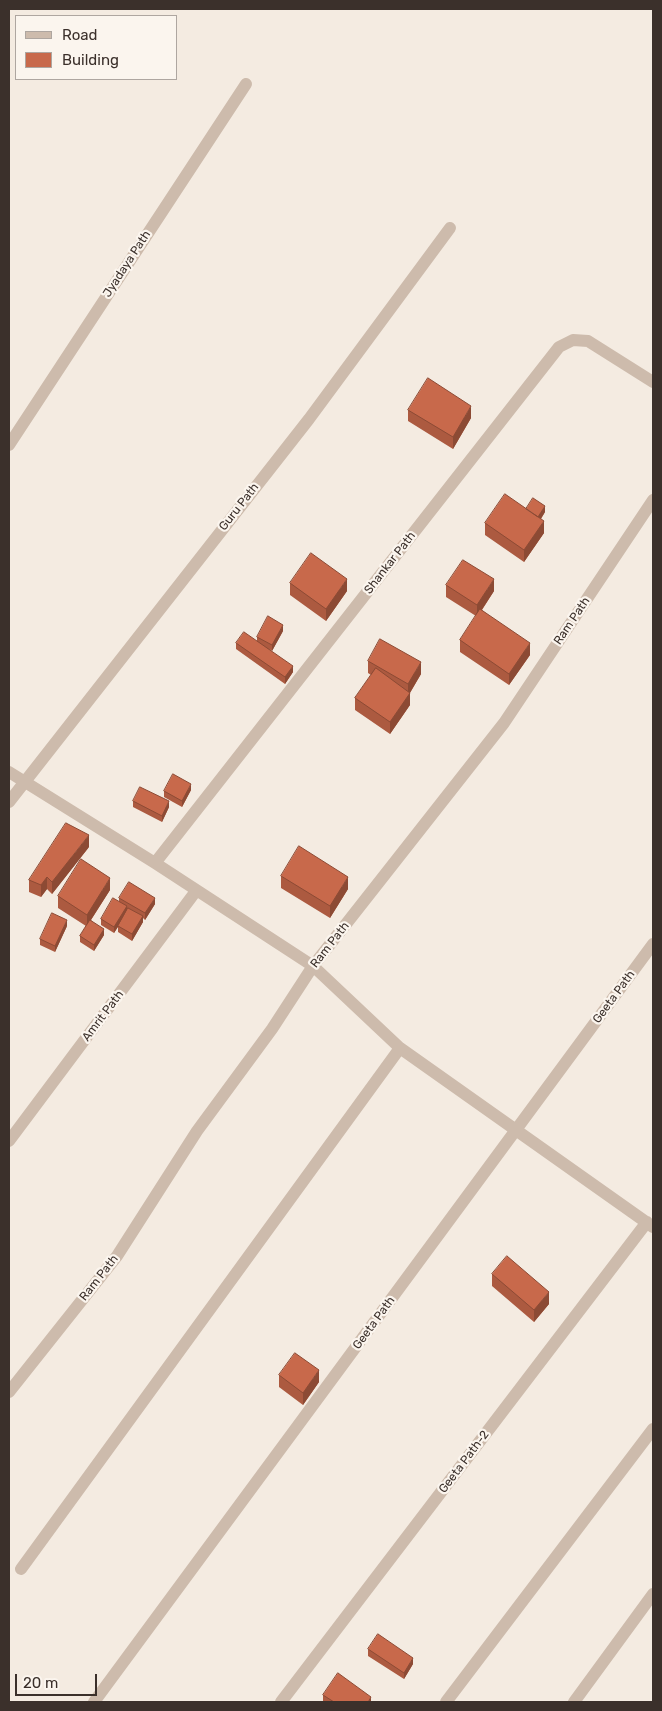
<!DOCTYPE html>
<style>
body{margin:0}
#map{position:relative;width:662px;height:1711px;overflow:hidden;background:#f4ebe1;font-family:Rubik,sans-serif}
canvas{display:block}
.frame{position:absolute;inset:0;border:10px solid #3b302b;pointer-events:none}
.legend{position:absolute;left:15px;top:15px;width:162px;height:65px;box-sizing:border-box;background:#fbf5ee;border:1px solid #aea6a0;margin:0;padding:6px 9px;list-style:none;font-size:15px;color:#3b302b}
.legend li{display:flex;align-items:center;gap:10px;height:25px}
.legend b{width:25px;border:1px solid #aea6a0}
.scale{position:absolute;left:15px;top:1674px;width:82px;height:22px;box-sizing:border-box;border:2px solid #3b302b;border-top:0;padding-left:6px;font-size:15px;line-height:18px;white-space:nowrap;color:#3b302b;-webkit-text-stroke:4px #fbf5ee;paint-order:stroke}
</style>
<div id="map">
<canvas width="662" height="1711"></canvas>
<div class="frame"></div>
<ul class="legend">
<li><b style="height:6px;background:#cdbbac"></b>Road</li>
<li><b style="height:14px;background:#c8694b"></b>Building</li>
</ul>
<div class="scale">20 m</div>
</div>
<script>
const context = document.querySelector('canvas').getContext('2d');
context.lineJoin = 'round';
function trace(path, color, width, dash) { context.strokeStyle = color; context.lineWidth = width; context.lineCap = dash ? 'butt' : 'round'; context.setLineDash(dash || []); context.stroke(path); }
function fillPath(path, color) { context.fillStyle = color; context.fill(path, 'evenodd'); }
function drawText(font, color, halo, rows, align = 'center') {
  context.font = font + ' Rubik,sans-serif'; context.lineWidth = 4.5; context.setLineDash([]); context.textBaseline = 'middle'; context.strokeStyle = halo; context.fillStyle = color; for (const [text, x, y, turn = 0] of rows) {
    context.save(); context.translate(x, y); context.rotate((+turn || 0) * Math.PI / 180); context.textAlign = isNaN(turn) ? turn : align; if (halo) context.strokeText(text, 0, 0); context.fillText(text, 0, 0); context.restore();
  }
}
trace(new Path2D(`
 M9 445 246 84
 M9 772 155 863 313 966 400 1048 653 1227
 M9 802 309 419 450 228
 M155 863 559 347 573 340 588 341 653 382
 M9 1141 196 891
 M9 1392 117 1256 197 1131 272 1029 313 966 504 723 653 500
 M21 1569 400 1048
 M94 1702 653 944
 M281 1702 647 1222
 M446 1702 653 1429
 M574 1702 653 1594`), '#cdbbac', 12);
fillPath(new Path2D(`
 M408 410 471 418 453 449 408 421Z
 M545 512 541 519 544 533 524 562 485 535V523Z
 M290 583 347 591 326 621 290 595Z
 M446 585 494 591 482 610 530 655 509 685 460 652V640L476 616 446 597Z
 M283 631 272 651 269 649 293 672 285 684 236 649V643L257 641V637Z
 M368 661 421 674 410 693V705L390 734 355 710V698L371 675 368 673Z
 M191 790 182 807 164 797V791Z
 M133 801 169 807 162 822 133 807Z
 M89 847 52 894 47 889 41 897 29 892V880Z
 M281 876 348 889 330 918 281 888Z
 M110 890 91 920 104 935 94 951 80 942V936L86 926 58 908V896Z
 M119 898 155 904 145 920 143 918V922L132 941 118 932V927L114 933 101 925V919L119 902Z
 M67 926 55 952 40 945V939Z
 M492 1274 549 1304 534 1322 492 1286Z
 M279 1375 319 1382 303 1405 279 1387Z
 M368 1649 413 1664 404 1679 368 1656Z
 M323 1695 371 1702H323Z`), '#ac5a40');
fillPath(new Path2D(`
 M471 406V418L453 449V437Z
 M545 506V512L536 526V519Z
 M544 521V533L524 562V550Z
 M347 579V591L326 621V609Z
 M494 579V591L477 617V605Z
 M283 625V631L272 651V645Z
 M530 643V655L509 685V674Z
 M421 662V674L408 696V684Z
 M293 666V672L285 684V677Z
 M410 693V705L390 734V722Z
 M191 784V790L182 807V801Z
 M169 801V807L162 822V816Z
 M89 835V847L52 894V882Z
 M47 877V889L41 897V885Z
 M348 877V889L330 918V906Z
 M110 878V890L87 926V915Z
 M155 898V904L145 920V913Z
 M127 906V912L114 933V927Z
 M143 916V922L132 941V934Z
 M67 920V926L55 952V946Z
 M104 929V935L94 951V945Z
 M549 1292V1304L534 1322V1310Z
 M319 1370V1382L303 1405V1393Z
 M413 1658V1664L404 1679V1673Z
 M371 1697V1702H368Z`), '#8c4a34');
const building = new Path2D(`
 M428 378 471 406 453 437 408 410Z
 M505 494 544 521 524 550 485 523Z
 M533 498 545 506 538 517 526 509Z
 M311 553 347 579 326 609 290 583Z
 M463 560 494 579 477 605 446 585Z
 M480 609 530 643 509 674 460 640Z
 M268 616 283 625 272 645 257 637Z
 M244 632 293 666 285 677 236 643Z
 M380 639 421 662 408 684 368 661Z
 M376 668 410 693 390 722 355 698Z
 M173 774 191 784 182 801 164 791Z
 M140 787 169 801 162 816 133 801Z
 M66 823 89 835 52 882 47 877 41 885 29 880Z
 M299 846 348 877 330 906 281 876Z
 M81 859 110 878 87 915 58 896Z
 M129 882 155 898 145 913 119 898Z
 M113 898 127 906 114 927 101 919Z
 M128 908 143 916 132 934 118 926Z
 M52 913 67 920 55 946 40 939Z
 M90 920 104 929 94 945 80 936Z
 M507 1256 549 1292 534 1310 492 1274Z
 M295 1353 319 1370 303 1393 279 1375Z
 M378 1634 413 1658 404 1673 368 1649Z
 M338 1673 371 1697 368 1702H334L323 1695Z`);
fillPath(building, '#c8694b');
trace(building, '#8c4a34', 1);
drawText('12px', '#3b302b', '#fbf5ee', [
 ["Jyadaya Path",127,264,-57],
 ["Guru Path",239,507,-52],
 ["Shankar Path",390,563,-52],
 ["Ram Path",572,621,-56],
 ["Ram Path",330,945,-52],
 ["Geeta Path",614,997,-54],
 ["Amrit Path",103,1016,-53],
 ["Ram Path",99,1278,-52],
 ["Geeta Path",374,1323,-54],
 ["Geeta Path-2",464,1462,-53]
]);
</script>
